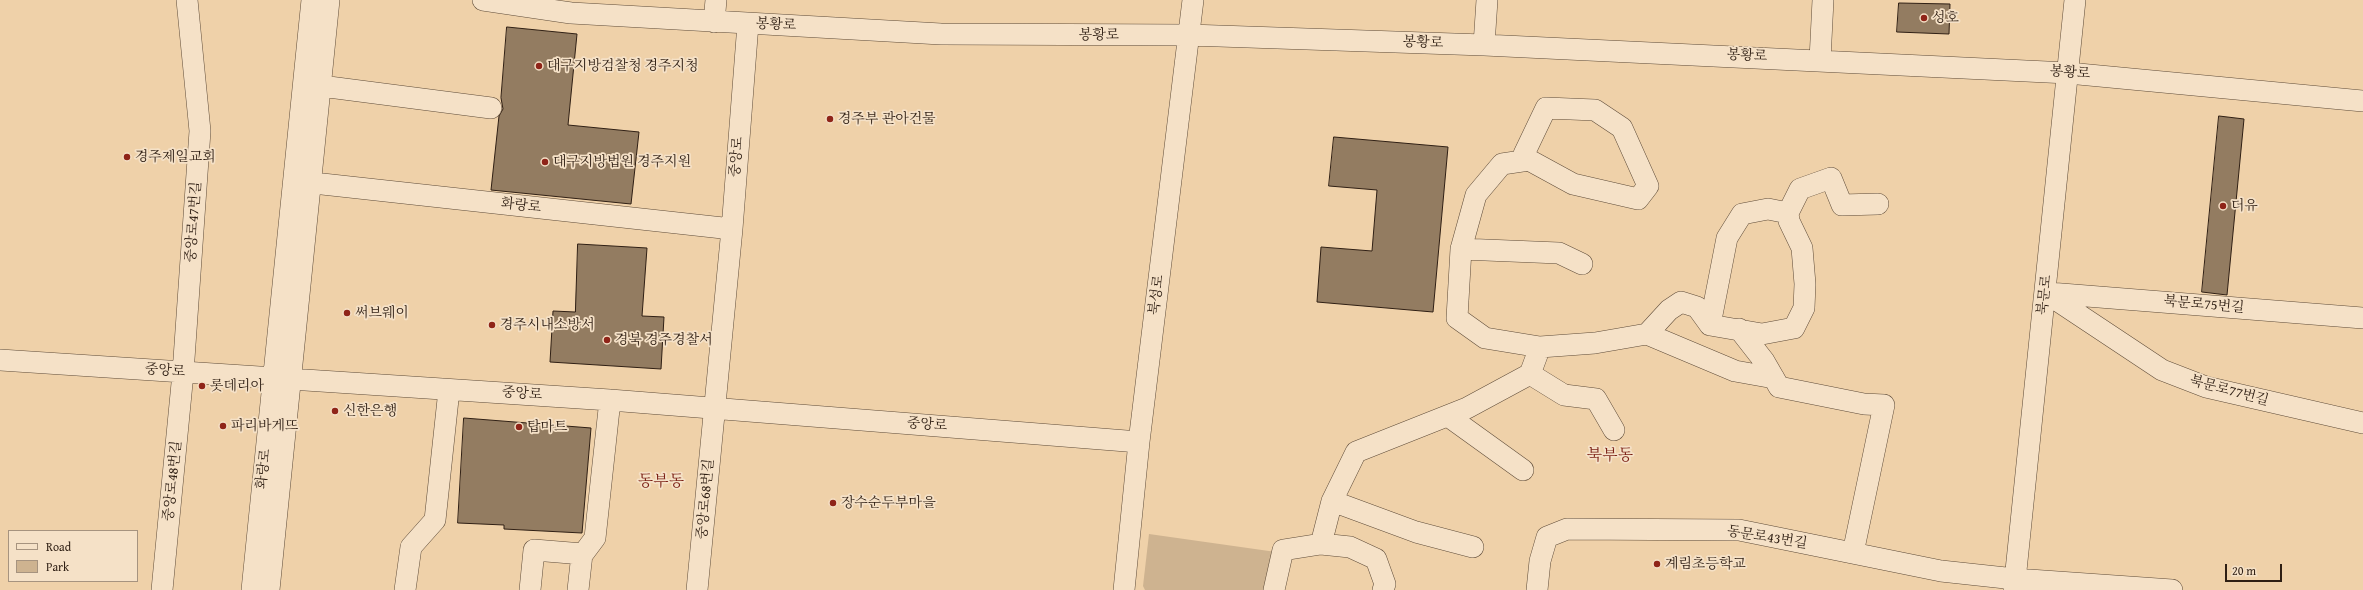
<!DOCTYPE html>
<meta charset="utf-8">
<style>
body{margin:0}
#map{position:relative;width:2363px;height:590px;overflow:hidden;background:#efd1a9;font-family:"Gentium Book Plus",serif}
canvas{display:block}
.legend{position:absolute;left:8px;top:530px;width:130px;height:52px;box-sizing:border-box;background:#f5e1c7;border:1px solid #a6937f;margin:0;padding:5px 7px;list-style:none;font-size:12px;color:#2f1f14}
.legend li{display:flex;align-items:center;gap:8px;height:20px}
.legend b{width:20px;border:1px solid #a6937f}
.scale{position:absolute;left:2225px;top:564px;width:57px;height:18px;box-sizing:border-box;border:2px solid #2f1f14;border-top:0;padding-left:5px;font-size:12px;line-height:14px;white-space:nowrap;color:#2f1f14;-webkit-text-stroke:3px #f5e1c7;paint-order:stroke}
</style>
<div id="map">
<canvas width="2363" height="590"></canvas>
<ul class="legend">
<li><b style="height:5px;background:#f5e1c7"></b>Road</li>
<li><b style="height:11px;background:#ceb390"></b>Park</li>
</ul>
<div class="scale">20 m</div>
</div>
<script>
const context = document.querySelector('canvas').getContext('2d');
context.lineJoin = 'round';
function fillPath(path, color) { context.fillStyle = color; context.fill(path, 'evenodd'); }
function trace(path, color, width, dash) { context.strokeStyle = color; context.lineWidth = width; context.lineCap = dash ? 'butt' : 'round'; context.setLineDash(dash || []); context.stroke(path); }
function drawText(font, color, halo, rows, align = 'center') {
  context.font = font + ' "Gentium Book Plus","Noto Serif KR",serif'; context.lineWidth = 3.5; context.setLineDash([]); context.textBaseline = 'middle'; context.strokeStyle = halo; context.fillStyle = color; for (const [text, x, y, turn = 0] of rows) {
    context.save(); context.translate(x, y); context.rotate((+turn || 0) * Math.PI / 180); context.textAlign = isNaN(turn) ? turn : align; if (halo) context.strokeText(text, 0, 0); context.fillText(text, 0, 0); context.restore();
  }
}
fillPath(new Path2D(`
 M1149 534 1276 552 1267 590H1145L1143 586Z`), '#ceb390');
const building = new Path2D(`
 M1899 3 1950 4 1949 34 1897 32Z
 M507 27 577 34 568 125 639 132 631 204 491 190 499 116 503 109 501 98Z
 M2219 116 2244 119 2227 295 2202 292Z
 M1334 137 1448 147 1433 312 1317 302 1321 247 1372 251 1377 190 1329 186Z
 M578 244 647 248 642 316 664 317 661 369 550 362 553 311 575 312Z
 M464 418 591 428 582 533 504 529V525L458 523Z`);
fillPath(building, '#937c61');
trace(building, '#2f1f14', 1);
const minor = new Path2D(`
 M483 0 571 13 941 34 1189 35 1484 45 2068 73 2363 101
 M714 22 716 0
 M1484 45 1487 0
 M1820 60 1823 0
 M321 86 491 108
 M295 181 732 229
 M1788 213 1800 189 1831 178 1842 205 1878 204
 M1461 249 1559 253 1582 264
 M2046 293 2162 370 2206 387 2363 423
 M2049 293 2363 318
 M1739 329 1764 361 1779 387 1864 404 1884 405 1853 553
 M1647 334 1735 371 1774 378
 M1540 347 1595 343 1647 334 1669 310 1681 302 1697 307 1710 325 1762 334 1794 328 1804 308 1805 284 1802 248 1789 221 1788 213 1768 209 1742 214 1727 238 1710 325
 M0 360 610 400 1139 442
 M1530 374 1564 395 1596 399 1614 430
 M1448 416 1523 470
 M1332 501 1416 532 1473 547
 M1321 544 1350 547 1376 559 1385 584 1383 590
 M162 590 183 373 200 131 187 0
 M252 590 312 0
 M269 590 329 0
 M405 590 411 547 435 520 449 390
 M530 590 534 550 583 554 595 538 610 400
 M578 590 582 554
 M697 590 732 229 748 24
 M1124 590 1139 442 1193 0
 M1274 590 1283 550 1321 544 1332 501 1356 452 1467 408 1530 374 1540 347 1485 338 1457 318 1461 249 1476 195 1502 164 1529 160 1573 184 1638 199 1648 186 1622 128 1595 110 1546 108 1524 154 1529 160
 M1537 590 1540 561 1547 537 1567 529 1739 530 1941 571 2015 579 2172 590
 M2014 590 2075 0`);
trace(minor, '#5f4c39', 22);
trace(minor, '#f5e1c7', 21);
for (const [x, y, r, color] of [
 [1924,18,4,"#8f2418"],
 [539,66,4,"#8f2418"],
 [830,119,4,"#8f2418"],
 [127,157,4,"#8f2418"],
 [545,162,4,"#8f2418"],
 [2223,206,4,"#8f2418"],
 [347,313,4,"#8f2418"],
 [492,325,4,"#8f2418"],
 [607,340,4,"#8f2418"],
 [202,386,4,"#8f2418"],
 [335,411,4,"#8f2418"],
 [223,426,4,"#8f2418"],
 [519,427,4,"#8f2418"],
 [833,503,4,"#8f2418"],
 [1657,564,4,"#8f2418"]
]) { const dot = new Path2D(); dot.arc(x, y, r, 0, 2 * Math.PI); context.fillStyle = color; context.fill(dot); trace(dot, '#f5e1c7', 1.5); }
drawText('14px', '#2f1f14', '#f5e1c7', [
 ["성호",1932,18],
 ["대구지방검찰청 경주지청",547,66],
 ["경주부 관아건물",838,119],
 ["경주제일교회",135,157],
 ["대구지방법원 경주지원",553,162],
 ["더유",2231,206],
 ["써브웨이",355,313],
 ["경주시내소방서",500,325],
 ["경북 경주경찰서",615,340],
 ["롯데리아",210,386],
 ["신한은행",343,411],
 ["파리바게뜨",231,426],
 ["탑마트",527,427],
 ["장수순두부마을",841,503],
 ["계림초등학교",1665,564]
], 'left');
drawText('14px', '#2f1f14', '#f5e1c7', [
 ["봉황로",776,25,3],
 ["봉황로",1099,35],
 ["봉황로",1423,43,2],
 ["봉황로",1747,56,3],
 ["봉황로",2070,73,4],
 ["중앙로",737,157,-85],
 ["화랑로",521,206,6],
 ["중앙로47번길",194,222,-86],
 ["북성로",1157,295,-83],
 ["북문로",2045,295,-84],
 ["북문로75번길",2204,305,5],
 ["중앙로",165,371,4],
 ["북문로77번길",2229,391,15],
 ["중앙로",522,394,4],
 ["중앙로",927,425,4],
 ["화랑로",264,469,-84],
 ["중앙로48번길",173,481,-84],
 ["중앙로68번길",706,499,-85],
 ["동문로43번길",1767,538,9]
]);
drawText('16px', '#7a1f14', '#f5e1c7', [
 ["북부동",1610,456],
 ["동부동",661,482]
]);
</script>
